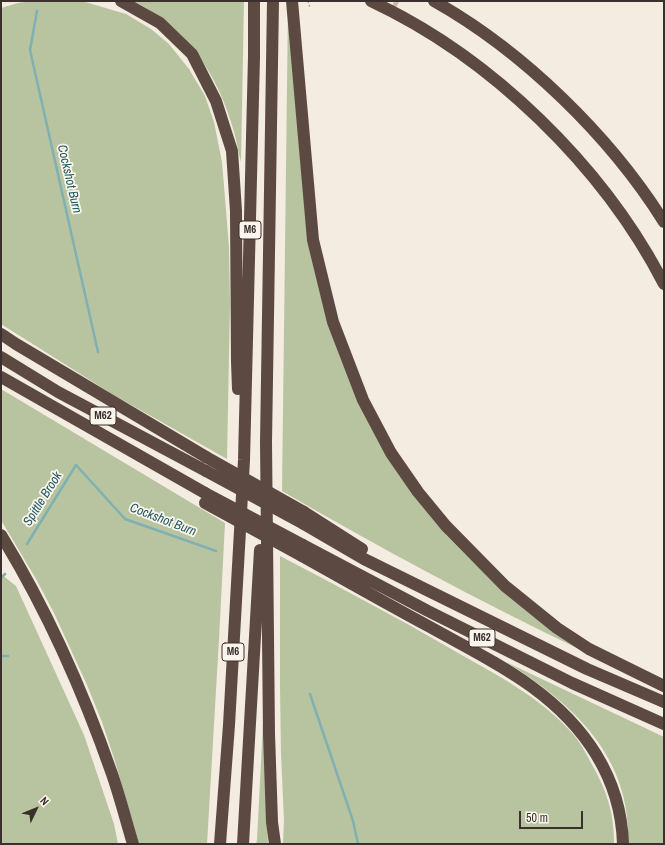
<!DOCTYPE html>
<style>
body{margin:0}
#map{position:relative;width:665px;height:845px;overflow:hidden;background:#f4ebe1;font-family:"Archivo Narrow",sans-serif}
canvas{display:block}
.frame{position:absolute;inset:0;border:2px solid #3b302b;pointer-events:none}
.north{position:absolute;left:16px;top:789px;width:40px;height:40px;-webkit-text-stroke:3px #fbf5ee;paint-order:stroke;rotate:47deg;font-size:11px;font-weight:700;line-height:16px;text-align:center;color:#3b302b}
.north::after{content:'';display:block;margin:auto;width:14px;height:18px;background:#3b302b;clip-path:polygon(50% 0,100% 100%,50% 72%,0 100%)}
.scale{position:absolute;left:519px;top:811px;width:64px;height:18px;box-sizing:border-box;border:2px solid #3b302b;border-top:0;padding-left:5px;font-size:12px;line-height:14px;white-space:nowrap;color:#3b302b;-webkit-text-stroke:3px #fbf5ee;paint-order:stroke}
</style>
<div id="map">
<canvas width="665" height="845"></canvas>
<div class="frame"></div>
<div class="north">N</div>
<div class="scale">50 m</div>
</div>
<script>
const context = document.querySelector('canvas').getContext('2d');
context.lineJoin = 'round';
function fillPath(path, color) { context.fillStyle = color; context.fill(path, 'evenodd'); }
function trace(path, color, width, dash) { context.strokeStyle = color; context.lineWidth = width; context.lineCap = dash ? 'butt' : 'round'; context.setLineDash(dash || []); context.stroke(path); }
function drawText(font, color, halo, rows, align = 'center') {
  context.font = font + ' "Archivo Narrow",sans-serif'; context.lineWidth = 3.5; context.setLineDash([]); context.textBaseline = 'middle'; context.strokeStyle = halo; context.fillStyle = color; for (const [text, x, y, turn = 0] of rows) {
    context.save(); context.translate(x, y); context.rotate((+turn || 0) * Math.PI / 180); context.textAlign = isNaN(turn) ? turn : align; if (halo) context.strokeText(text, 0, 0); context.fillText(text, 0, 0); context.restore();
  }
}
fillPath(new Path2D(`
 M31 1H82L126 14 151 29 169 44 189 69 205 96 214 122 222 162 229 247 230 303 227 459 112 394 1 324V8L18 3Z
 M134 1H244L241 162C238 152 237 142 234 132 218 74 188 30 134 1Z
 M288 6 303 188 340 357 446 535 488 577 509 597 533 616 581 650C479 601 380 548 282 491Z
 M1 389 225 523 219 639 207 844H139L114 758 102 722 87 685 54 613 36 579 1 520Z
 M280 556C338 586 396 617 453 650 495 674 539 696 572 733 579 741 585 751 590 761 606 789 614 811 614 844H283L284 820 281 754 280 688Z
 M1 574 16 586 84 735 114 824 118 844H1Z
 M506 662 664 737V844H628C632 758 574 704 506 662Z
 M263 723 268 844H256L257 840Z`), '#b8c4a0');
trace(new Path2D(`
 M37 11 30 50 98 352
 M27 544 76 465 125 519 216 551
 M1 578 5 574
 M1 656H8
 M310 694 353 821 358 844`), '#7fb0b2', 2.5);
trace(new Path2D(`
 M308 1 310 8`), '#b9a596', 1.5, [2, 2]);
trace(new Path2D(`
 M392 11 397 1`), '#cdbbac', 4.5);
trace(new Path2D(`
 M121 1 160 23 192 54 216 101 232 151 236 211 237 361 238 389
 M273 1 266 442 269 734 272 822 275 844
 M292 1 313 240 333 322 363 400 391 453 418 492 446 526 505 586 557 628 589 649 664 686
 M371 1C491 57 603 166 664 284
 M434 1C523 51 610 136 664 222
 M1 334 16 344 206 457
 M1 357 58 392 206 471
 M1 377 205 493
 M304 512 362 549
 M304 524 364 559 587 669 664 702
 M1 535C47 610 83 691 112 774 120 797 126 821 133 844
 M303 545 428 611 572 683 664 724
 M302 556C345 580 387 604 430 627 464 646 501 664 532 687 584 725 621 777 623 844
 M220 844 229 725 244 460 254 57V1
 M243 844 260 550`), '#5c4a42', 12);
trace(new Path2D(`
 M206 457 304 512
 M206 471 304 524
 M205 493 303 545
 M205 503 302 556`), '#5c4a42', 12);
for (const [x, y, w] of [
 [250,230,22],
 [103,416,26],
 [482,638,26],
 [233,652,22]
]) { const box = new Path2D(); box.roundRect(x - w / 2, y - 9, w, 18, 3); context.fillStyle = '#fbf5ee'; context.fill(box); trace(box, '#3b302b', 1); }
drawText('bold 11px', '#3b302b', null, [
 ["M6",250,230],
 ["M62",103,416],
 ["M62",482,638],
 ["M6",233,652]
]);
drawText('italic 13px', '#1f5a5e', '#fbf5ee', [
 ["Cockshot Burn",69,179,77],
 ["Spittle Brook",43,499,-58],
 ["Cockshot Burn",163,520,21]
]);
</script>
